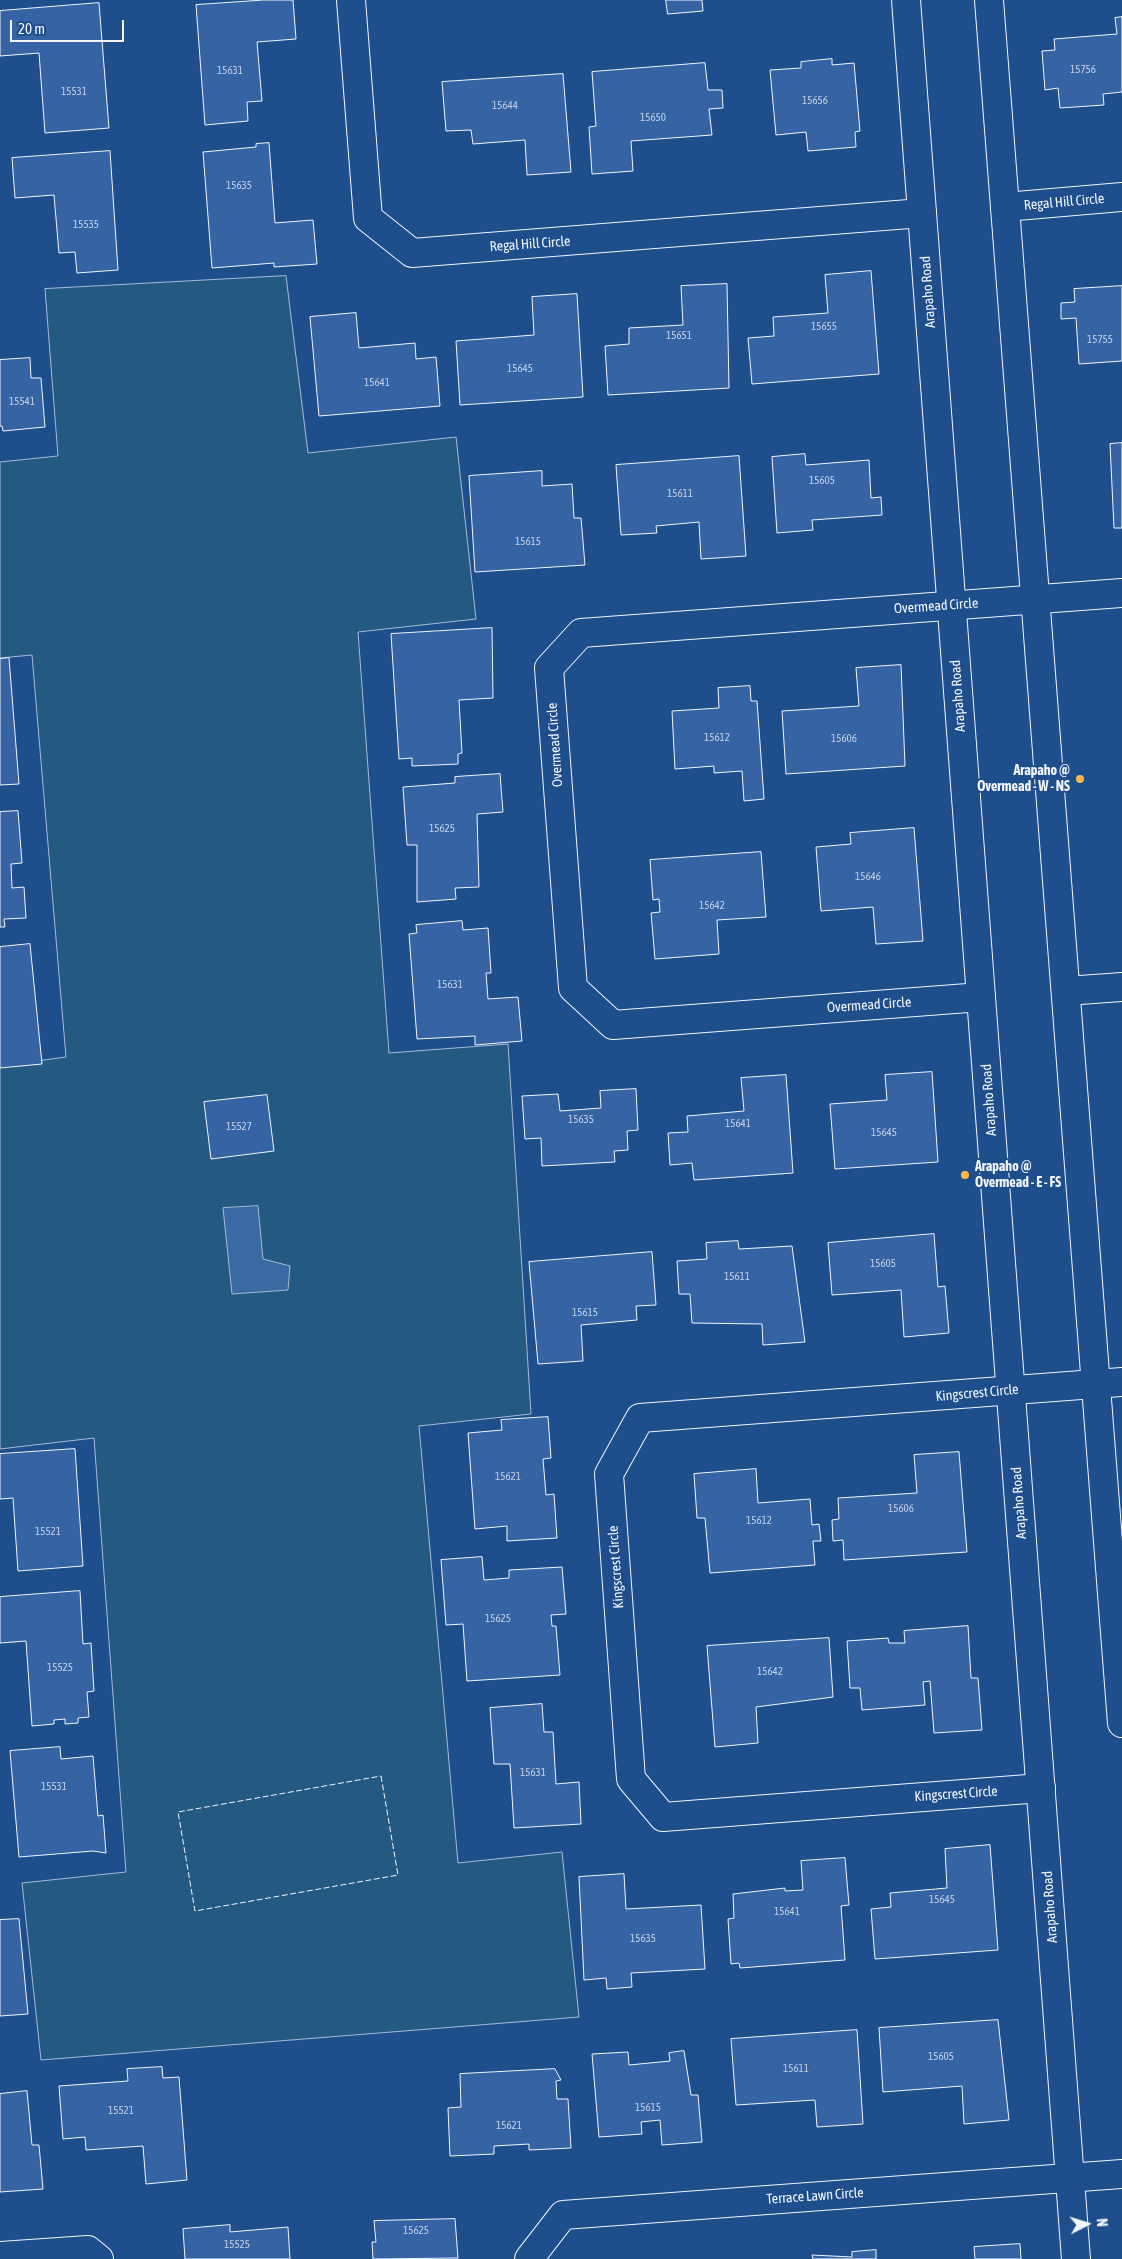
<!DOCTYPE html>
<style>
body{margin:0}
#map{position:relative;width:1122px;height:2259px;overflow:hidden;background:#1f4e8c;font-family:"Asap Condensed",sans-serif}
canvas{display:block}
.north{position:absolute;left:1062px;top:2199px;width:50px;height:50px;-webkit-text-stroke:4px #1f4e8c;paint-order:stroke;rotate:85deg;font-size:14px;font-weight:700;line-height:20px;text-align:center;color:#f2f6ff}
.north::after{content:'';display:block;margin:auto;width:18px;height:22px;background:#f2f6ff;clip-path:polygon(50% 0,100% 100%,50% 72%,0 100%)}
.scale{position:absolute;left:10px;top:20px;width:114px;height:22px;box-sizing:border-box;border:2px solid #f2f6ff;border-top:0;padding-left:6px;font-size:15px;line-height:18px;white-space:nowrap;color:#f2f6ff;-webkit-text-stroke:4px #1f4e8c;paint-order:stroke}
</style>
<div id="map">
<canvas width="1122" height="2259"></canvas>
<div class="north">N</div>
<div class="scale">20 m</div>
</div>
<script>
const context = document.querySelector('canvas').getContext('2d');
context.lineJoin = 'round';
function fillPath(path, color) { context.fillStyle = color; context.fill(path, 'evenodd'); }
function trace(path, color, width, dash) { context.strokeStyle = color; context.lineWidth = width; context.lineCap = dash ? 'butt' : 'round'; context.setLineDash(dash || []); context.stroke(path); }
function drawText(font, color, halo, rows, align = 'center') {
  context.font = font + ' "Asap Condensed",sans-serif'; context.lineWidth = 4; context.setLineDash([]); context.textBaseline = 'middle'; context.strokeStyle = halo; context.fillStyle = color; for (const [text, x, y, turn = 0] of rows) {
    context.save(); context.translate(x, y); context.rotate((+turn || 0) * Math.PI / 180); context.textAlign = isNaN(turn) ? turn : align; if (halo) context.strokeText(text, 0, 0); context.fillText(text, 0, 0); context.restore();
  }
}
const green = new Path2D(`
 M286 276 308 453 456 437 476 619 358 632 389 1053 508 1044 531 1414 419 1426 458 1863 562 1852 579 2017 41 2060 22 1883 126 1872 94 1438 0 1449V1066L66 1057 32 655 0 658V462L58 456 45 289Z`);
fillPath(green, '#245a82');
trace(green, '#a8bbd7', 1);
const water = new Path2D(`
 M258 1206 263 1259 290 1266 288 1290 232 1294 223 1208Z`);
fillPath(water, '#3b69a3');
trace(water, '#a8bbd7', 1);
const building = new Path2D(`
 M264 0H293L296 39 257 42 262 101 247 102 248 121 205 125 196 5Z
 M666 0H702L703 11 668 14Z
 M99 3 109 128 45 133 39 53 0 56V11Z
 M1122 17V92L1103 94 1104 105 1060 108 1058 88 1045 90 1042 51 1055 50 1054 39 1117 34 1115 18Z
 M832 59V65L854 63 860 131 855 132 856 147 808 151 806 132 776 135 770 70 801 68V62Z
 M705 63 708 90H722L723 108 709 109 712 135 631 141 633 171 592 174 589 127 596 126 592 72Z
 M563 74 571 172 527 175 525 140 473 144 471 130 446 131 442 82Z
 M269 143 275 223 313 220 317 264 274 267V263L212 268 203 152 256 147V144Z
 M110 151 118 270 77 273 75 252 59 253 54 195 15 198 12 158Z
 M871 271 879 374 752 384 748 338 774 336 773 317 828 313 825 275Z
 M727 284 729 388 608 395 605 346 629 344V328L683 325 681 286Z
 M1122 286V361L1079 364 1076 318 1061 319V303L1075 302 1074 289Z
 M577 294 583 397 460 405 456 341 534 335 532 297Z
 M356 313 359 348 415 343 416 359 436 357 440 406 319 416 310 317Z
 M30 358 31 378H41L45 427 3 431 2 426H0V360Z
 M1122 443V528H1114L1110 444Z
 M805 454 806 465 869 460 871 498 881 497 882 515 812 520 813 530 777 533 772 457Z
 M739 456 746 556 701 559 699 522 656 526 657 533 621 535 616 465Z
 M542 471V486L572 484 574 518H581L585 565 475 572 469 476Z
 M492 628 493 698 459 700 462 753 458 754V764L412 766V758L399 759 391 634Z
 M9 658 19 784 0 785V659Z
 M901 665 905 766 786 774 782 711 859 706 856 668Z
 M750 686 751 701H757L764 799 744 801 742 771 714 773V766L675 769 672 711 719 708 718 688Z
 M500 774 503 812 477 814 479 887 455 888 456 899 417 902V845H407L403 787 455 783V777Z
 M18 811 22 863 11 864 12 888 24 887 26 918 4 919 5 927H0V812Z
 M914 828 923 941 876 944 873 907 821 911 816 847 851 844 850 833Z
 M761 852 766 917 717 920 719 954 655 959 651 913 660 912 659 899 653 900 650 860Z
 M462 921 463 930 488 928 491 973H486L488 999 518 997 522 1041 475 1045V1036L417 1039 409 934 417 933 416 925Z
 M30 944 42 1064 0 1068V947Z
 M932 1072 938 1162 835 1169 830 1104 887 1100 885 1075Z
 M786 1075 793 1173 694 1180 692 1163 670 1165 668 1133 688 1132 687 1116 744 1111 741 1078Z
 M636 1089 638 1130 627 1131 628 1150 614 1151 615 1162 542 1166 541 1138 525 1139 522 1096 558 1094 560 1111 601 1108 600 1091Z
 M267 1095 274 1151 211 1159 204 1102Z
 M934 1234 938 1287 945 1286 949 1333 904 1337 901 1290 832 1295 828 1243Z
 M738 1241 739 1249 792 1246 805 1342 763 1345 762 1324 692 1323 690 1294H679L677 1261 707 1259 706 1243Z
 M652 1252 656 1305 636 1306 637 1320 581 1325 583 1361 538 1364 529 1262Z
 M548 1417 551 1458 543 1459 546 1495 554 1494 557 1538 507 1541V1526L475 1529 468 1433 502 1430 501 1420Z
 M75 1449 83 1566 18 1571 13 1498 0 1499V1454Z
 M959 1452 967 1552 844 1560 843 1540 833 1541 832 1520 839 1519 838 1498 917 1493 914 1455Z
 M756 1469 758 1503 810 1499 812 1525 819 1524 821 1541H813L815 1565 710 1573 705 1518H697L694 1474Z
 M482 1557 484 1580 509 1578V1570L562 1567 566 1614 551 1615 552 1626H556L560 1675 467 1681 463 1624 446 1625 441 1560Z
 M80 1591 83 1644 91 1643 94 1691 87 1692 89 1717 78 1718V1723L65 1724V1719L54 1720V1724L32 1726 26 1641 0 1643V1597Z
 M968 1626 971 1678H978L982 1730 934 1733 930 1681 923 1682 925 1705 862 1710 860 1688H850L847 1641 888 1638 889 1643H905L904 1631Z
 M829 1638 833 1697 756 1707 758 1743 715 1747 707 1646Z
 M542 1704 544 1732H553L556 1784 579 1782 581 1824 514 1828 510 1764H494L490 1708Z
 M60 1747 61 1759 93 1756 98 1816 103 1815 106 1853 93 1851 19 1857 10 1751Z
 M990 1845 998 1950 875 1959 871 1909 891 1907 890 1893 947 1888 945 1849Z
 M845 1858 849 1905 841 1906 845 1960 740 1968 739 1963 731 1964 728 1919 734 1918 733 1894 785 1888V1891L803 1890 801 1861Z
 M624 1874 626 1909 701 1905 705 1969 631 1973 632 1987 607 1989 606 1978 584 1980 579 1877Z
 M19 1919 28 2014 0 2016V1920Z
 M998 2020 1009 2120 964 2124 962 2086 883 2092 879 2028Z
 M857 2030 863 2124 817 2127 815 2100 736 2105 731 2039Z
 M684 2051 691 2095H698L702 2142 662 2145 660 2120 641 2122 642 2134 599 2137 592 2054 628 2052 629 2065 670 2061 669 2053Z
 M162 2067 163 2078 179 2077 187 2180 146 2184 143 2146 86 2150 85 2137 63 2139 59 2086 128 2081 127 2069Z
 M555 2069 561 2080 556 2081 557 2099H568L571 2148 529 2150V2144L494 2146V2154L450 2156 448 2108 461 2107 460 2074Z
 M27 2091 32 2145H39L43 2189 0 2192V2094Z
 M455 2219 458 2258 373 2259 372 2242H376L374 2221Z
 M230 2225V2232L288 2227 290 2259H185L183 2229Z
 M1020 2244 1021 2259H975L974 2247Z
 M876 2250V2259H813L812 2255 852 2257V2252Z`);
fillPath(building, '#3563a3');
trace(building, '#f2f6ff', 1);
const minor = new Path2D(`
 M351 0 368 218 412 253 922 213
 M1005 207 1122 197
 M1066 991 1122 987
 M981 997 613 1025 573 988 549 668 581 633 1122 593
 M1041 1788 663 1817 631 1779 609 1474 640 1418 1122 1382
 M0 2256 88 2250 99 2259
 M529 2259 563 2215 1122 2174`);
const major = new Path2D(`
 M906 0 1076 2259
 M989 0 1122 1723`);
trace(minor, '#f2f6ff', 30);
trace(major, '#f2f6ff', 30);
trace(minor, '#1f4e8c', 28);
trace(major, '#1f4e8c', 28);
trace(new Path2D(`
 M381 1776 398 1875 195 1911 178 1812Z`), '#f2f6ff', 1, [6, 2.5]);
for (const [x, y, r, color] of [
 [1080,779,5,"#ffb74d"],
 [965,1175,5,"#ffb74d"]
]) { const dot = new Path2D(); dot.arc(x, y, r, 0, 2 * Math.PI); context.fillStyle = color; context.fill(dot); trace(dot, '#1f4e8c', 2); }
drawText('11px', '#c3d1e8', null, [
 ["15756",1083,70],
 ["15631",230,71],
 ["15531",74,92],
 ["15656",815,101],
 ["15644",505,106],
 ["15650",653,118],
 ["15635",239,186],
 ["15535",86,225],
 ["15655",824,327],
 ["15651",679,336],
 ["15755",1100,340],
 ["15645",520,369],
 ["15641",377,383],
 ["15541",22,402],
 ["15605",822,481],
 ["15611",680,494],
 ["15615",528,542],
 ["15612",717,738],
 ["15606",844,739],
 ["15625",442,829],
 ["15646",868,877],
 ["15642",712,906],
 ["15631",450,985],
 ["15635",581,1120],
 ["15641",738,1124],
 ["15527",239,1127],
 ["15645",884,1133],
 ["15605",883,1264],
 ["15611",737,1277],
 ["15615",585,1313],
 ["15621",508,1477],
 ["15606",901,1509],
 ["15612",759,1521],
 ["15521",48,1532],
 ["15625",498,1619],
 ["15525",60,1668],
 ["15642",770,1672],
 ["15631",533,1773],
 ["15531",54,1787],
 ["15645",942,1900],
 ["15641",787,1912],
 ["15635",643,1939],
 ["15605",941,2057],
 ["15611",796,2069],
 ["15615",648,2108],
 ["15521",121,2111],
 ["15621",509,2126],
 ["15625",416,2231],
 ["15525",237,2245]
]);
drawText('14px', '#f2f6ff', '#1f4e8c', [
 ["Regal Hill Circle",1064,202,-5],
 ["Regal Hill Circle",530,244,-4],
 ["Arapaho Road",928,292,-94],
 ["Overmead Circle",936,606,-4],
 ["Arapaho Road",958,696,-94],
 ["Overmead Circle",555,745,-94],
 ["Overmead Circle",869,1005,-4],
 ["Arapaho Road",989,1100,-94],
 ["Kingscrest Circle",977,1393,-5],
 ["Arapaho Road",1019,1503,-94],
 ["Kingscrest Circle",616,1567,-94],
 ["Kingscrest Circle",956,1794,-4],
 ["Arapaho Road",1050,1907,-94],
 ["Terrace Lawn Circle",815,2196,-4]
]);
drawText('bold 14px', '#f2f6ff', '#1f4e8c', [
 ["Arapaho @",1070,771],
 ["Overmead - W - NS",1070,787],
 ["Arapaho @",975,1167,"left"],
 ["Overmead - E - FS",975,1183,"left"]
], 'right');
</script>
